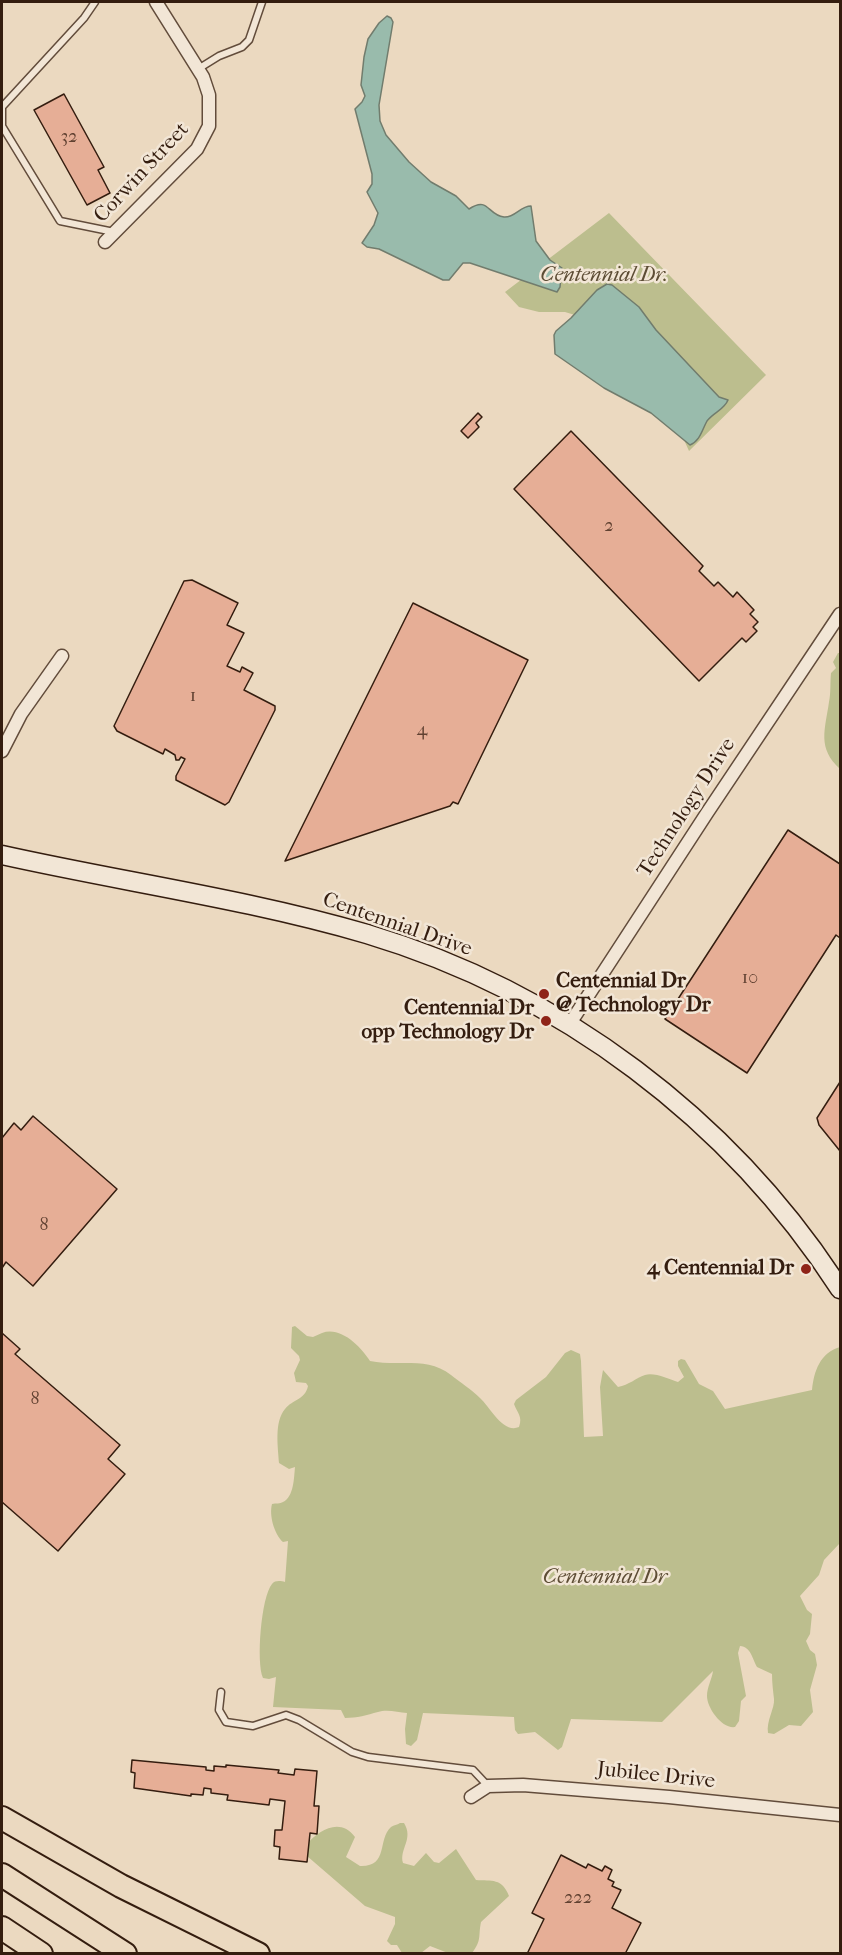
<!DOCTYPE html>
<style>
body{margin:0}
#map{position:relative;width:842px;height:1955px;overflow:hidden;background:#ebd9c0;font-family:"IM FELL French Canon",serif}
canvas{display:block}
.frame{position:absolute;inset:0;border:3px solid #341d0f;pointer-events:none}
</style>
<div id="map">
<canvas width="842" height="1955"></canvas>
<div class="frame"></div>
</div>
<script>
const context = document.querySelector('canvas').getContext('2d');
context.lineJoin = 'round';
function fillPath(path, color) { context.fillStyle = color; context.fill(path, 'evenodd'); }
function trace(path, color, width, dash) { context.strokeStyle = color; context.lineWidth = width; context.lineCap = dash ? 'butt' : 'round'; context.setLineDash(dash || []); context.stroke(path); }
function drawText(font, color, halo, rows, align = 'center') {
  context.font = font + ' "IM FELL French Canon",serif'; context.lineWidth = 5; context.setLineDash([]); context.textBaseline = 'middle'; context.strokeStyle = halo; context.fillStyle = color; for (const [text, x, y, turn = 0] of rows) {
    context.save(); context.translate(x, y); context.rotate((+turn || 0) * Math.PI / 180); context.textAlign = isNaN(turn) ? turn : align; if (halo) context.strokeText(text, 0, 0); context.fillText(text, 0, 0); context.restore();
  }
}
fillPath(new Path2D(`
 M609 213 766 375 689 451 676 422 588 319 565 312H539L519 307 505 292Z
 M838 653H840V769C817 748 825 730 829 702 831 693 830 683 831 673L836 668 833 662Z
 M295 1326 307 1336 313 1337C316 1336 319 1334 322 1333 341 1326 361 1347 370 1361 398 1367 427 1356 451 1375 460 1382 472 1390 480 1398 490 1407 503 1434 519 1427 523 1416 517 1413 514 1404L516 1400 546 1377 565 1353 571 1350 580 1354 581 1361 584 1437 603 1436 600 1387 603 1370 618 1387C629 1385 636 1378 645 1375 654 1372 669 1379 678 1382L684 1377 678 1366V1361L681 1359 685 1360 699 1384 713 1391 725 1409 812 1390C814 1371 820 1353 840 1347V1543L824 1560 819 1575 800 1596 807 1610 812 1614 810 1634 806 1641 810 1650 815 1654 817 1665 810 1690 813 1712 801 1726 789 1725 774 1734 768 1733C766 1721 775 1708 774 1699 773 1691 772 1682 772 1674L757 1667C752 1658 751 1647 740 1646L738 1653 746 1696 741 1701 739 1721 735 1727C722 1729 707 1708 707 1696 707 1687 712 1679 713 1671L662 1722 571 1719 562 1747 558 1750 535 1732 518 1734 515 1730 514 1717 423 1713 417 1740 411 1746 406 1744 405 1729 407 1713C398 1712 386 1709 378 1712 367 1715 357 1718 345 1718L341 1710 273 1707 276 1677 269 1679 263 1678C256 1663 261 1597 272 1584 275 1580 281 1581 285 1582L288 1541 283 1542C274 1534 269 1515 272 1504 276 1503 280 1504 283 1502 294 1497 294 1477 295 1467L289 1469 279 1463C278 1447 274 1422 285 1409 293 1399 305 1400 308 1386L306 1383 296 1382 294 1373 300 1360 299 1356 291 1348 292 1327Z
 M400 1823H404C414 1839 399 1849 403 1863L414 1866 426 1853 434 1862 439 1863 456 1849 476 1880C492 1881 502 1878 509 1896L481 1922C478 1937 482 1940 472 1953H448L430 1946 421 1953H402L397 1945H391L387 1941 395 1924V1917L365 1906 307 1856 306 1845C319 1830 340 1817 355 1837L346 1857 360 1866C389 1867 377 1840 391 1827 394 1825 397 1825 400 1823Z`), '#bcbe8e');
const water = new Path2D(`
 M387 16 391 18 393 22 379 105 380 121 386 135 409 162 431 182 456 196 469 209C489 196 487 215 504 217 515 218 520 206 531 206L536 241 550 260 562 268 560 287 557 292 470 263H463L449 280H443L379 249 367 247 362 243 374 225 378 213 367 192 372 184V174L355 109 362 102 365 96 361 85 364 57 368 39 379 23Z
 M607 284 612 285 639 307 656 330 719 397 728 400C724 410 714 412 707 421 702 430 700 441 690 445L651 413 604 388 555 354 554 335 556 331 571 318 597 290Z`);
fillPath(water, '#99bbac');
trace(water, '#717c6d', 1.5);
const building = new Path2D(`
 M64 94 104 167 98 170 110 193 87 205 34 110Z
 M478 413 482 417 476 423 479 427 468 438 461 431Z
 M571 431 703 566 699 571 714 586 718 582 733 597 737 592 754 610 750 614 758 622 753 627 757 631 746 642 742 638 699 681 514 489Z
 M192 580 238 603 227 625 244 633 227 666 240 672 242 667 253 673 244 690 275 706V710L229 802 225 805 176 780V776L185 759 181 757 179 760H176L175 755 165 749 163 754 117 731 114 726 184 581Z
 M413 603 528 660 458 804 453 802 450 806 285 861Z
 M788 830 840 864V938L836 935 747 1073 665 1019Z
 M840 1082V1151L819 1125 817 1118Z
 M33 1116 117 1189 33 1286 6 1262 2 1268V1138L14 1123 21 1130Z
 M2 1333 20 1349 15 1354 120 1445 108 1459 125 1474 58 1551 2 1502Z
 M132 1760 206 1767V1770L214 1771V1766L226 1767V1765L279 1770 278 1773 294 1775 295 1769 317 1771 314 1806H319L317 1834 310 1833 307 1862 279 1859 280 1847 274 1846 275 1830H282L285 1801 270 1799 269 1805 227 1800 228 1795 211 1793V1789L204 1788 203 1795 191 1794V1796L134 1788 135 1773 131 1772Z
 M561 1855 586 1868 588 1864 602 1871 605 1866 612 1870 608 1879 614 1882 612 1886 621 1890 612 1908 641 1923 625 1954H527L544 1919 532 1913Z`);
fillPath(building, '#e6ae96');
trace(building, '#341d0f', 1.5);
const lane = new Path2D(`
 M95 2 84 18 2 107V126L60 221 114 232
 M198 69 219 56 242 47 249 40 262 2
 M221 1692 219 1710 226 1722 253 1726 286 1715 299 1720 352 1752 368 1757 473 1770 488 1786`);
const street = new Path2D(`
 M105 242 197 149 209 126V95L203 77 156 2
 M2 751 21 714 62 656
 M569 1025 707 813 840 614
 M471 1797 488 1786 523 1785 669 1797 840 1815`);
const secondary = new Path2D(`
 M2 855C123 882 247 899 367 934 561 992 730 1119 840 1289`);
const highway = new Path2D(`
 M2 1818 121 1886 258 1954
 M2 1875 125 1954
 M2 1928 41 1954`);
trace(lane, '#624c3b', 9);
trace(street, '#624c3b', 15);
trace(secondary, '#341d0f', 21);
trace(highway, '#341d0f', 26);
trace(lane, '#f2e6d6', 6);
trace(street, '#f2e6d6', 12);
trace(secondary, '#f2e6d6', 18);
trace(highway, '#ebd9c0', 22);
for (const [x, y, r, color] of [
 [544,994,6,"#8f2418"],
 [546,1021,6,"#8f2418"],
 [806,1269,6,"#8f2418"]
]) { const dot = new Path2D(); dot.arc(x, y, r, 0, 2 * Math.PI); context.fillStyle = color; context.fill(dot); trace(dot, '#f2e6d6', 2); }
drawText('18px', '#604131', null, [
 ["32",69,138],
 ["2",609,527],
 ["1",193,697],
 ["4",422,731],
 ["10",750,979],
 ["8",44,1226],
 ["8",35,1400],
 ["222",578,1899]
]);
drawText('21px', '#341d0f', '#f2e6d6', [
 ["Corwin Street",142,173,-47],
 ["Technology Drive",687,808,-57],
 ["Centennial Drive",397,925,19],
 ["Jubilee Drive",656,1776,6]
]);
drawText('italic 21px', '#5d4d35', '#f2e6d6', [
 ["Centennial Dr.",604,276],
 ["Centennial Dr",605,1578]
]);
drawText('bold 21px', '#341d0f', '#f2e6d6', [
 ["Centennial Dr",556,982,"left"],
 ["@ Technology Dr",556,1006,"left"],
 ["Centennial Dr",534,1009],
 ["opp Technology Dr",534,1033],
 ["4 Centennial Dr",794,1269]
], 'right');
</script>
